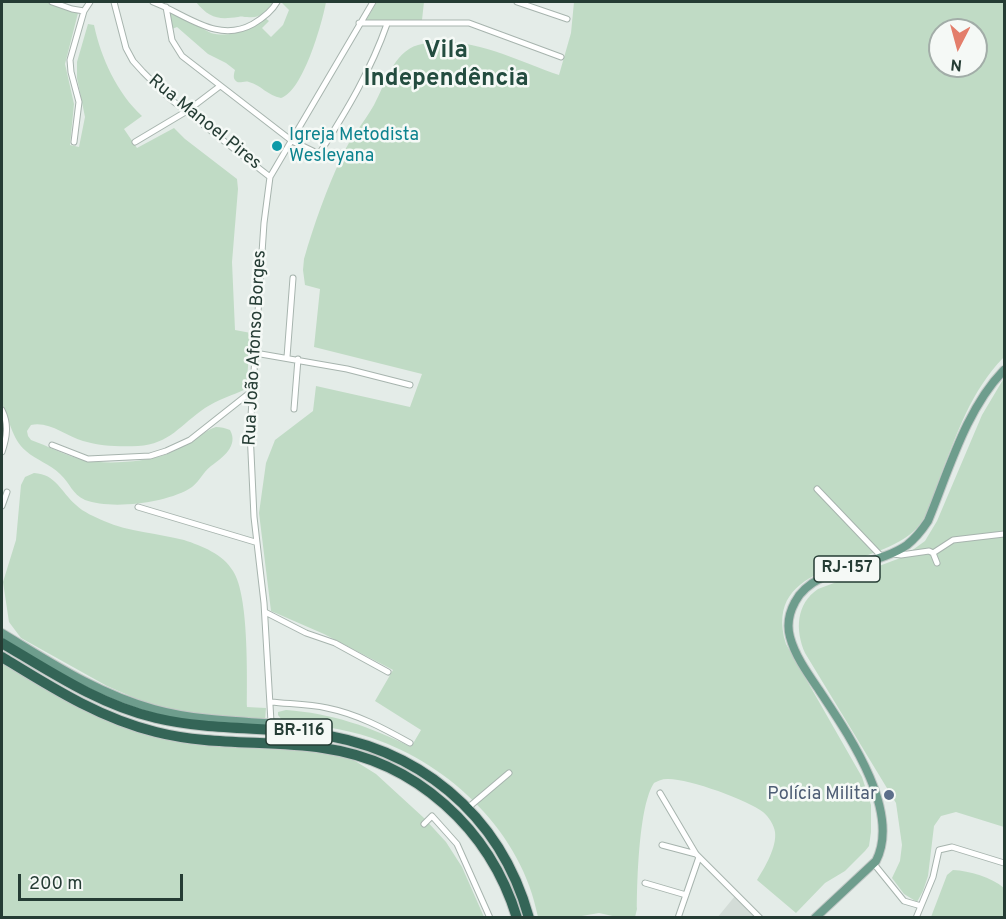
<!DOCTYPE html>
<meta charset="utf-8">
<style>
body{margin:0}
#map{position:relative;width:1006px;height:919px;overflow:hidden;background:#e4ece8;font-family:Overpass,sans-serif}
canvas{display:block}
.frame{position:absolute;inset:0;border:3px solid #253c34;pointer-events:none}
.north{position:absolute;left:928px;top:18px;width:60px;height:60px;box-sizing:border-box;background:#f5f9f6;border:2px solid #a2ada8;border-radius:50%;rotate:186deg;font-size:16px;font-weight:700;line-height:24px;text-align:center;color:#253c34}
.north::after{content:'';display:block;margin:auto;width:21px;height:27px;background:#e37e6b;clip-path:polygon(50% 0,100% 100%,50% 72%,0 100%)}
.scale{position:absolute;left:18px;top:874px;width:165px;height:27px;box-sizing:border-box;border:3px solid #253c34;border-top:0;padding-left:8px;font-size:18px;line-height:21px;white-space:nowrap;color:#253c34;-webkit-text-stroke:4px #f5f9f6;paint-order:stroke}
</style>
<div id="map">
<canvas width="1006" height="919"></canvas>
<div class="frame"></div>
<div class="north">N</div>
<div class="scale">200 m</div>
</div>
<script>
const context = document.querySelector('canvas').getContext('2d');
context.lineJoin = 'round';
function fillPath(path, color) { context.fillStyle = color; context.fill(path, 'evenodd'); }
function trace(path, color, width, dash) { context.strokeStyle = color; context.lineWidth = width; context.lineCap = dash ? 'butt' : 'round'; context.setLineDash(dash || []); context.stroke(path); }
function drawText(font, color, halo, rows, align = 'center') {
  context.font = font + ' Overpass,sans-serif'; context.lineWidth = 5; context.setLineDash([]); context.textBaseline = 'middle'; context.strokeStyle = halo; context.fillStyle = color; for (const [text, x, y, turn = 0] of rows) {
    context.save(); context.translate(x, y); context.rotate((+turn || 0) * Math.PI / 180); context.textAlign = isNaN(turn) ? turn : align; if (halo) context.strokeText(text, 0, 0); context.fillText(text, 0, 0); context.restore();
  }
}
fillPath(new Path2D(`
 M735 896 756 917 717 918Z`), '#d3dcd7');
fillPath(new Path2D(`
 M2 2H46L78 13 65 64 74 104 70 145 79 147 85 117 77 78V62L88 24 94 25C101 58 117 93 142 116L124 129 137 148 174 128 185 139 237 179 238 189 232 262 235 330 251 333 246 389C233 395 217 400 205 408 180 425 170 444 138 446 120 447 100 446 83 441 66 436 49 421 31 425L27 431 28 436 31 440C48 446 66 456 84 460 107 465 145 462 167 454 180 450 209 428 216 427 221 427 225 428 230 430 239 446 222 458 211 466 203 472 200 481 192 487 169 503 111 510 85 500 72 494 70 483 60 474 50 464 36 460 26 451 11 438 10 420 2 403Z
 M196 2H275C267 11 261 19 247 17 242 17 243 16 238 17 218 20 209 18 196 2Z
 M281 2H326C322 24 303 91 281 98 268 96 261 85 249 82 244 80 238 85 235 80 233 78 234 73 235 70L226 63 208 54 177 27 172 29 169 11 211 33C230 38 250 30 265 18L269 21 262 28 271 37 283 25 289 10Z
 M377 2H424L422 20 365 22Z
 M574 2H1004V357C970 392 958 432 940 477 933 495 929 517 914 531 872 570 761 560 786 644L862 777 871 805V832L869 846 865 851 845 871 825 883 796 913 757 880C765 867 777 847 775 832 774 825 769 817 763 812 748 800 687 778 667 779 662 779 658 781 654 783 639 805 637 881 637 909L635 917H617L599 913 576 917H538C522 833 451 765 372 738 343 728 312 725 282 720L278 715V712L286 710C331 713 371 727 411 747L421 730 375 701 393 670 324 634 271 611 259 513 266 463 275 440 313 411 316 386 410 407 422 374 314 347 320 289 305 285 303 270 304 259C314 224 327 188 342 156 350 138 364 123 374 105 385 85 393 52 418 45 463 32 516 60 559 75L571 33ZM940 30H976V66H940Z
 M1004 378V827L956 812 941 816 934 826 928 876 923 891 917 902 904 894 892 878 900 861 902 845 896 803 805 653C795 630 796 604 818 589L903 557 925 541 937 521 982 415Z
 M34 473C56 474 61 492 76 505 83 512 95 517 104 521 129 532 157 533 184 540 202 546 223 554 233 571 249 595 247 677 247 707L266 708 265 721 192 714 144 702 107 686 21 638 9 622 3 582 16 540 21 485 25 477Z
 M2 663 148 734 185 743 216 746 298 747 352 759 376 774 424 818 446 842 462 867 484 917H2Z
 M953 870C970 871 991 877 1004 888V917H931L947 875Z`), '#c0dbc5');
const street = new Path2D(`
 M52 2 72 9 84 11
 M114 2 126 48 133 61 143 72 169 98 270 177
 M153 2C186 14 217 44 253 24 263 18 272 11 277 2
 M517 2 567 19
 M166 7 172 40 182 56 292 141 317 153 321 151C347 110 371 70 387 24
 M359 23H469L561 57
 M74 142 79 102 71 72 70 60 84 11 90 2
 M135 142 187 111 220 86
 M255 353 347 369 410 385
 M287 357 293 278
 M294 409 298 359
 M2 410C9 424 7 437 2 452
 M52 445 88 459 150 456 166 451 190 440 252 391
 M817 489 881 556
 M2 506 7 492
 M138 507 255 542
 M933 553 953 540 1004 534
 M893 554 901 555 929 551 933 553 937 563
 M265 612 306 633 335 643 388 672
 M271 702C289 704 309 704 327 708 357 714 383 728 410 743
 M271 722 264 603 254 517 250 431 264 223 270 177 373 2
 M660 793 696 854 760 918
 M470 806 509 773
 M424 824 432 816 457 844 490 918
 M662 845 696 854
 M874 864 904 901 921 906
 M645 883 686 895
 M678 918 699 857
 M916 918 933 877 939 850 952 847 1004 863`);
const primary = new Path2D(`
 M2 633C50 662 98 694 154 709 205 723 261 721 314 727
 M815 918 876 861C902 810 846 731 819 690 808 674 795 656 790 637 787 626 789 613 795 602 813 566 876 567 907 545 916 538 922 530 928 521 949 470 966 409 1004 370`);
const highway = new Path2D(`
 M2 643C51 672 100 705 156 718 207 730 259 727 310 733 417 746 500 813 529 918
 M2 657C51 687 99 718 156 732 211 746 268 740 323 748 416 761 490 829 517 918`);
trace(street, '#a7b4ae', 7);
trace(primary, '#c2c8c6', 10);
trace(highway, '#c2c8c6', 12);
trace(street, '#fff', 5);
trace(primary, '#6e9d8d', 8);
trace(highway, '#346557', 10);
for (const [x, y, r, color] of [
 [277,146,6,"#0f9aa8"],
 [889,795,6,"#5c6f8a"]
]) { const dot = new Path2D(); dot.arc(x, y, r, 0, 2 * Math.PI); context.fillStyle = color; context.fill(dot); trace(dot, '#f5f9f6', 2); }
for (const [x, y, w] of [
 [847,569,66],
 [299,732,66]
]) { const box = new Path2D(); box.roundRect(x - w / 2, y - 13, w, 26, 4.5); context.fillStyle = '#f5f9f6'; context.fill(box); trace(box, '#253c34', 1.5); }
drawText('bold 16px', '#253c34', null, [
 ["RJ-157",847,569],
 ["BR-116",299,732]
]);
drawText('18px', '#253c34', '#f5f9f6', [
 ["Rua Manoel Pires",204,123,39],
 ["Rua João Afonso Borges",256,348,-87]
]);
drawText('18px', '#0d838f', '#f5f9f6', [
 ["Igreja Metodista",289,136],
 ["Wesleyana",289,157]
], 'left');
drawText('18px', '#4e5e75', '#f5f9f6', [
 ["Polícia Militar",877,795]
], 'right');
drawText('bold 24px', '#234c3f', '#f5f9f6', [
 ["Vila",446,52],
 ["Independência",446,80]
]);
</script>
